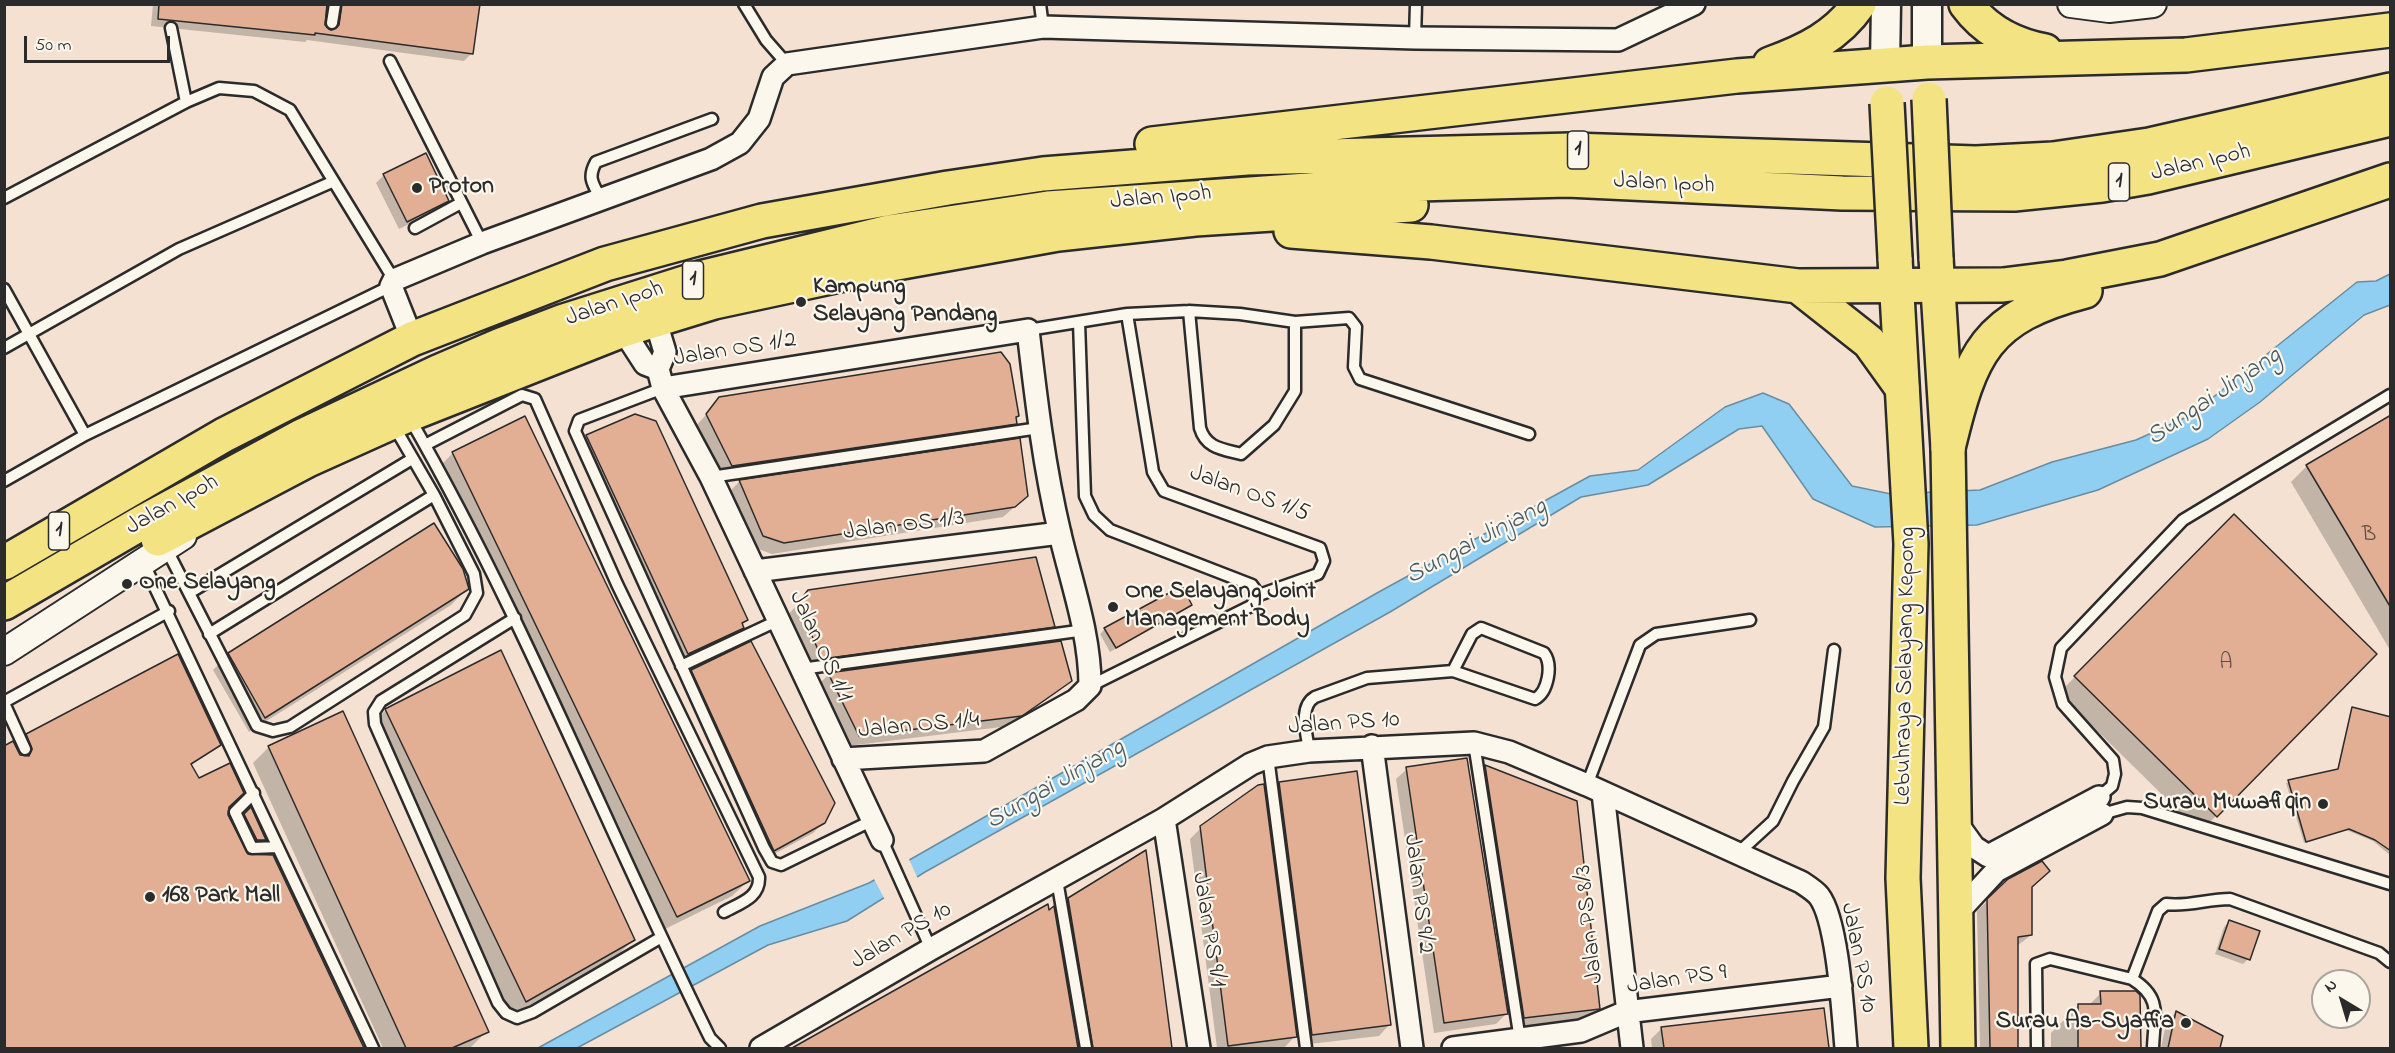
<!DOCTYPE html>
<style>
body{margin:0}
#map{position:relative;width:2395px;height:1053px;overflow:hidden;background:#f4e1d2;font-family:"Indie Flower",sans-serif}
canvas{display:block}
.frame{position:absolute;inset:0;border:6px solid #2b2b2b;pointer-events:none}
.north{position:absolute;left:2311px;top:969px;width:60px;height:60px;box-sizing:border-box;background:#fbf7ec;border:2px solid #a8a59f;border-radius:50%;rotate:322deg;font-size:16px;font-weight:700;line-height:24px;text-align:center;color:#2b2b2b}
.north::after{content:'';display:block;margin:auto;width:21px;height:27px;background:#2b2b2b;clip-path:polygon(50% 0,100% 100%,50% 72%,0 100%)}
.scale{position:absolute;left:24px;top:36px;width:146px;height:27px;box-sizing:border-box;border:3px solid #2b2b2b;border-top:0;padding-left:8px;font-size:18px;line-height:21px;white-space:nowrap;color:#2b2b2b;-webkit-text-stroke:4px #fbf7ec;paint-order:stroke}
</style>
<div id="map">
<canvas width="2395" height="1053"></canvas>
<div class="frame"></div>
<div class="north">N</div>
<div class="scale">50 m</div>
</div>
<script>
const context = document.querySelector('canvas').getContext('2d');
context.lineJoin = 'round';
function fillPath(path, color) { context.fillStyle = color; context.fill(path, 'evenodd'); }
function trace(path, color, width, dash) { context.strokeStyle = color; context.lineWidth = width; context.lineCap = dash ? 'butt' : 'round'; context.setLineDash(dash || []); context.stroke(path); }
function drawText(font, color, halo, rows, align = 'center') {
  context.font = font + ' "Indie Flower",sans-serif'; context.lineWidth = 4.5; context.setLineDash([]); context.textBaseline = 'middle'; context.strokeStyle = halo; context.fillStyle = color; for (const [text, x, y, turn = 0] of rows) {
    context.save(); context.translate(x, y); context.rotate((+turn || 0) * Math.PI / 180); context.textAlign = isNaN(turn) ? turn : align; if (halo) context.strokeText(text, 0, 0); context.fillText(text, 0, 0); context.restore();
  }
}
const water = new Path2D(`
 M2390 274V305L2364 315 2260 402 2208 439 2098 490 1977 525 1875 527 1813 499 1762 426 1739 429 1648 485 1581 497 1390 612 925 872 847 921 768 945 577 1048H538L760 926 869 883 1377 593 1590 476 1638 470 1725 407 1763 393 1789 404 1852 486 1891 494 1980 490 2052 462 2136 440 2191 415 2357 282 2376 281Z`);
fillPath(water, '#91cff2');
trace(water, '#688da2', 1.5);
fillPath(new Path2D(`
 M908 857 918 879 885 900 873 877Z`), '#f4e1d2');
fillPath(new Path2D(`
 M153 4H479L472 53 464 61 307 40 305 42 151 26ZM326 5H331L335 14 330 32 323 22Z
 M384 175 447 201 439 209 399 229 376 183Z
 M720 399 1018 416 1016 423 1005 434 721 476 696 426Z
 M635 416 746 620 732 638 677 664 576 447 586 437Z
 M2390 417V650L2291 482 2307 466Z
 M1018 440 1027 496 1003 517 772 554 753 547 729 492 739 482Z
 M453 453 748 881 732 896 661 931 437 469Z
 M2234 516 2375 654 2200 832 2059 693Z
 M467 589 451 605 249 732 213 670 229 654Z
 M809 591 1053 626 1043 637 811 669 788 615Z
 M1190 605 1110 652 1100 634 1105 629Z
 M500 652 633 940 617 956 510 1016 370 726 385 711Z
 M692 671 824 822 813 833 763 860 681 682Z
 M829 674 1070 680 1059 691 1009 726 848 746 818 685Z
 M2352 709 2390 719V855L2373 841 2346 830 2304 843 2286 783 2337 771Z
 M27 735 219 745 190 765 198 780 227 815 247 855 272 856 363 1048H4V747L19 756 27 757 22 740Z
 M269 747 487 1031 471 1047 383 1048 253 763Z
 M1485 767 1598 1008 1588 1019 1514 1028 1475 777Z
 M1407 769 1507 1013 1496 1024 1434 1033 1396 779Z
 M1280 784 1389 1025 1379 1036 1301 1045 1269 794Z
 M250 810 264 840 260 844 252 845 240 820Z
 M1201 828 1295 1036 1285 1047 1217 1048 1190 839Z
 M1144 853 1170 1048H1083L1059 909 1069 899Z
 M2009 880 2030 888 2031 935 2017 946 2016 1048H1980L1977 911Z
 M1053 909 1077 1048H800L806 1043Z
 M2230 921 2248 959 2243 964 2215 954 2224 927Z
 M2101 993 2139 996V1048H2051V1033L2078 1006H2088Z
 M1823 1009 1827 1048H1652L1651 1039 1662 1028Z
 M2176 1012 2221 1037 2218 1048H2161L2166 1023Z`), '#0003');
const building = new Path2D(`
 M159 4H327L325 25 331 30 339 25 342 4H480L473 54 315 33V35L158 19Z
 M426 153 449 201 407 222 383 174Z
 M1001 352 1010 364 1019 416 1016 417 1017 424 732 466 706 414 719 397Z
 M635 414 656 421 748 620 742 623 744 628 688 654 586 435Z
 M2391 415V608L2306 465Z
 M525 416 750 881 677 917 452 452Z
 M1020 438 1028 496 1015 507 784 543 763 536 739 480Z
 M2234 514 2377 654 2217 817 2074 676Z
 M434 523 463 569 469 589 265 718 228 653Z
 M1036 557 1055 627 822 659 798 603 808 590Z
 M1182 586 1192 605 1116 648 1104 628Z
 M751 641 835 803 825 823 774 851 691 670Z
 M1061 641 1072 681 1022 716 859 736 828 673Z
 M501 650 635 940 526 1002 385 709Z
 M178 654 221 745 191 764 199 778 230 763 244 793 229 807 228 815 248 854 273 855 364 1048H4V746L13 741 20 755 29 756 32 749 26 734Z
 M2352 707 2391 717V851L2375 840 2349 829 2306 842 2288 780 2338 769Z
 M343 711 489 1032 452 1048H406L268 746Z
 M1467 758 1508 1014 1444 1023 1406 767Z
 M1485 765 1577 801 1600 1009 1524 1018Z
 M1357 771 1391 1025 1312 1035 1279 782Z
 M1264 784 1297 1037 1228 1046 1200 826 1258 785Z
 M251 807 266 840H257L244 814Z
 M1146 850 1172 1048H1093L1068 898Z
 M2042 861 2050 871 2032 887V935L2018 937V1048H1990L1987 899 2008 879Z
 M1048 904 1049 910 1054 906 1078 1048H792Z
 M2229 920 2260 931 2250 960 2219 949Z
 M2100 991H2136L2140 995 2141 1048H2078V1004H2101Z
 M1824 1008 1829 1048H1664L1661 1027Z
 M2176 1011 2223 1036 2220 1048H2168Z`);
fillPath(building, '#e2af95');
trace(building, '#2b2b2b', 1.5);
const service = new Path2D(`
 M744 4 766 40 787 64
 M1040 4 1043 27
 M332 23 335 4
 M171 28 186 102
 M1415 38 1416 4
 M390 61 482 243
 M4 198 186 102 219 88 254 91 290 110 394 280
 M601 199C593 184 587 178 596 162L712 119
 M415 228 461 203
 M4 289 85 435
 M1189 311 1200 428C1206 448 1222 449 1241 454L1274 425 1295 391V322
 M1079 322 1085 496 1094 515 1110 530 1252 585 1259 595
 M1028 330 1127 314 1189 311 1240 314 1295 322 1349 318 1356 327 1354 367 1360 379 1529 434
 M4 348 179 249 332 182
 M663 388 579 420 575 431 764 848 772 862 781 865 873 820
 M409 417C524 617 608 832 710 1038L720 1048
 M394 426 434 495 474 574 477 593 465 615 290 727 273 731 257 726 189 593 412 459
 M425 445 522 395 535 399 617 584 759 877C760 898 740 903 724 912
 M711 477 1039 428
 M4 481 85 435 391 286
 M166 548 189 593
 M143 562 373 1048
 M515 618 381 701 374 712 375 724 498 1003 506 1013 517 1018 533 1012 660 938
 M209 634 434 495
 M681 666 779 620
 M801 669 1085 630
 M1090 686 1251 606 1259 595 1318 574 1324 561 1320 548 1164 491 1153 472 1127 314
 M4 702 169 611
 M4 703 25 749
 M1474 743 1520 1040
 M1309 751C1307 734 1298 707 1315 697L1367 678 1453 671 1535 699C1548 692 1553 665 1544 653L1481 628 1472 634 1453 671
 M1268 757 1306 1048
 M1587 785 1640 645 1656 634 1750 620
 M254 793 235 812 252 848 278 847
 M2099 797 2112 786 2115 774 2113 760 2063 704 2055 677 2061 648 2183 520 2390 395
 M2102 814 2127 807 2142 808 2390 884
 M882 840 931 949
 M1737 854 1773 821 1793 781 1824 727 1834 650
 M1057 880 1086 1048
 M2132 979C2163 998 2154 1016 2153 1048
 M2037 1048 2036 964 2050 959 2132 979 2158 911 2166 904C2188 907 2207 899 2230 899L2379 953 2390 962`);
const minor = new Path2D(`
 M655 319 665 352 658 369 663 388 711 477 882 840
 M623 330 645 364 658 369
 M412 339 391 286 394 280 482 243 711 159 740 143 759 119 773 77 787 64 1043 27 1415 38 1618 40 1694 4
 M663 388 1028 330C1036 399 1044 467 1060 534 1072 585 1090 634 1090 686L1076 700 984 751 843 759
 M755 571 1060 533
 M1372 746 1412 1048
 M1603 793 1632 1048
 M1164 819 1199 1048
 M1956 822 1974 847 1988 856 2099 797
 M1958 912 1996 871 2102 814
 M761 1048 931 949 1164 819 1251 764 1268 757 1309 751 1474 743 1509 752 1587 785 1801 882C1807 886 1815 891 1819 896 1838 921 1843 1015 1846 1048
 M1453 1048 1581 1031 1626 1012 1841 986`);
const tertiary = new Path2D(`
 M2071 4 2109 9 2153 4
 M4 652 183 536`);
const secondary = new Path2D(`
 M1927 4V62
 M1885 64 1886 4`);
const primary = new Path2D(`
 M1895 258 1911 544 1903 878 1911 1048
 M1936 258 1948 448 1958 1048`);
const trunk = new Path2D(`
 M1966 4C1985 30 2013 45 2045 51
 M1770 64C1806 51 1837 36 1859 4
 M1152 144 1737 76 1927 62 2186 55 2390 30
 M1291 231 1431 242 1798 286 2003 285 2067 277 2160 259 2390 180
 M1798 286 1869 342 1902 388
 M1948 448C1971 353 1985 317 2085 291
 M158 539 308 460 408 415 623 330 714 302 891 264 1058 234 1195 219 1411 205
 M4 563 224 435 412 339 605 264 762 221 948 188 1043 174 1247 158 1571 150 1976 163 2053 159 2149 145 2390 90
 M4 603 143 522 300 437 438 372 501 345 564 321 700 278 889 232 1048 208 1380 185 1567 180 1842 193 2014 194 2102 185 2148 177 2390 119`);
trace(service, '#2b2b2b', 15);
trace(minor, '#2b2b2b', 26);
trace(tertiary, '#2b2b2b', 30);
trace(secondary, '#2b2b2b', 33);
trace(primary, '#2b2b2b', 38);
trace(trunk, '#2b2b2b', 38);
trace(service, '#fbf7ec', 10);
trace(minor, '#fbf7ec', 21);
trace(tertiary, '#fbf7ec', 26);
trace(secondary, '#fbf7ec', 28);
trace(primary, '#f4e382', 33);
trace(trunk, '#f4e382', 33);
const primaryBridge = new Path2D(`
 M1929 99 1936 258
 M1887 103 1895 258`);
trace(primaryBridge, '#2b2b2b', 38, []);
trace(primaryBridge, '#f4e382', 33);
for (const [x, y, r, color] of [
 [417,188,6,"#2b2b2b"],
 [801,302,6,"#2b2b2b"],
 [127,584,6,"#2b2b2b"],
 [1113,607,6,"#2b2b2b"],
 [2323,804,6,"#2b2b2b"],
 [150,897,6,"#2b2b2b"],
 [2186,1023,6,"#2b2b2b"]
]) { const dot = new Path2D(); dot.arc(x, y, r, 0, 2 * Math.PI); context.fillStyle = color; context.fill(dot); trace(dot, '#fbf7ec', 2); }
drawText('21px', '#594c46', null, [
 ["B",2369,537],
 ["A",2226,665]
]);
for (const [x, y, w] of [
 [1578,150,21],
 [2119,182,21],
 [693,280,21],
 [59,531,21]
]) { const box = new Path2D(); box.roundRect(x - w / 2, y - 19, w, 38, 4.5); context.fillStyle = '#fbf7ec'; context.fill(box); trace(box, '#2b2b2b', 1.5); }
drawText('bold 22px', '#2b2b2b', null, [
 ["1",1578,150],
 ["1",2119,182],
 ["1",693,280],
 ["1",59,531]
]);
drawText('24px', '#2b2b2b', '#fbf7ec', [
 ["Jalan Ipoh",2201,164,-13],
 ["Jalan Ipoh",1664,185,3],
 ["Jalan Ipoh",1161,199,-5],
 ["Jalan Ipoh",615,305,-18],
 ["Jalan OS 1/2",735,351,-9],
 ["Jalan OS 1/5",1249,495,20],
 ["Jalan Ipoh",173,506,-29],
 ["Jalan OS 1/3",904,527,-7],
 ["Jalan OS 1/1",819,647,65],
 ["Lebuhraya Selayang Kepong",1907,666,-89],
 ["Jalan PS 10",1344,725,-4],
 ["Jalan OS 1/4",919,727,-5],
 ["Jalan PS 9/2",1417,894,83],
 ["Jalan PS 8/3",1591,924,-96],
 ["Jalan PS 9/1",1207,930,81],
 ["Jalan PS 10",902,937,-30],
 ["Jalan PS 10",1857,958,79],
 ["Jalan PS 9",1677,981,-8]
]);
drawText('bold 24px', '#2b2b2b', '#fbf7ec', [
 ["Proton",429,188],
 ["Kampung",813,288],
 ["Selayang Pandang",813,316],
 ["One Selayang",139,584],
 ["One Selayang Joint",1125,593],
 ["Management Body",1125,621],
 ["Surau Muwafiqin",2311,804,"right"],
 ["168 Park Mall",162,897],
 ["Surau As-Syaffia",2174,1023,"right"]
], 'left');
drawText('italic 26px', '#4a5c67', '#fbf7ec', [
 ["Sungai Jinjang",2215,398,-34],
 ["Sungai Jinjang",1477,543,-28],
 ["Sungai Jinjang",1056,786,-30]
]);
</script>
